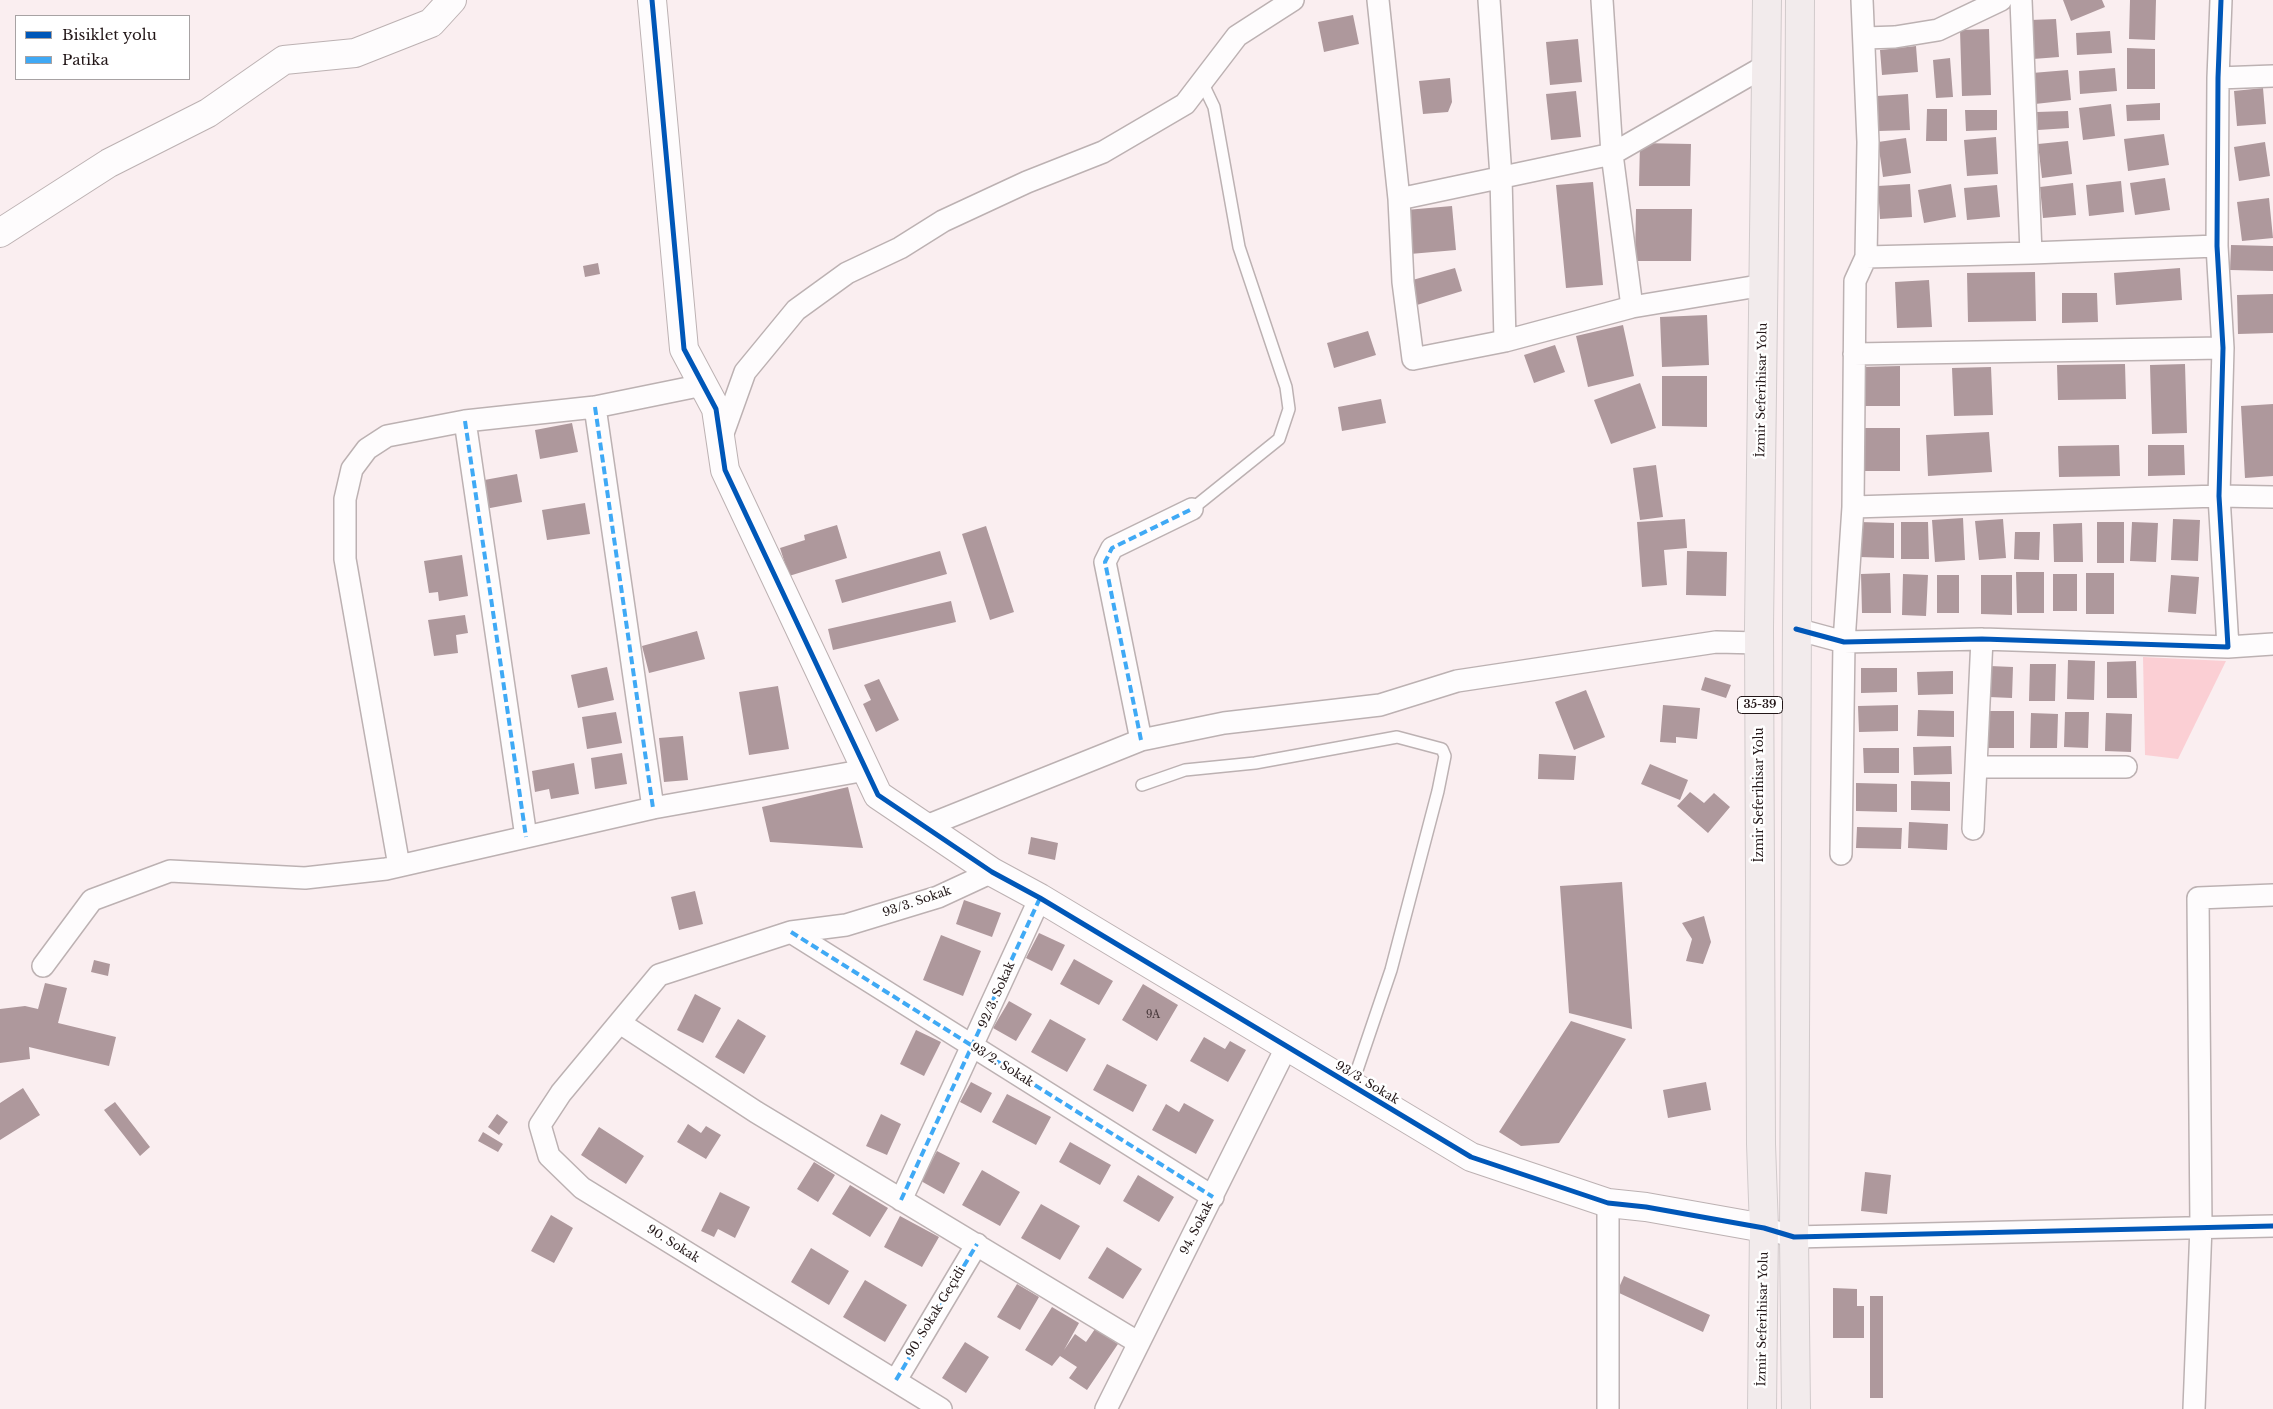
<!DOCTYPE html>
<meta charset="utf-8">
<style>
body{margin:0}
#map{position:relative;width:2273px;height:1409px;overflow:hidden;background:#faeef0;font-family:"Libre Baskerville",serif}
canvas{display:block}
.legend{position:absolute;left:15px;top:15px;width:175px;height:65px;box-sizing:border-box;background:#fff;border:1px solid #a7a2a3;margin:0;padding:6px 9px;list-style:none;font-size:15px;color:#231718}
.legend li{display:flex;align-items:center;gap:10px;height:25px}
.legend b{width:25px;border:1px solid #a7a2a3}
</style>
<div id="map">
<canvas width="2273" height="1409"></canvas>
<ul class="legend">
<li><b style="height:6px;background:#0057b8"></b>Bisiklet yolu</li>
<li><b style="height:6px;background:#3fa9f5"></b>Patika</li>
</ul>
</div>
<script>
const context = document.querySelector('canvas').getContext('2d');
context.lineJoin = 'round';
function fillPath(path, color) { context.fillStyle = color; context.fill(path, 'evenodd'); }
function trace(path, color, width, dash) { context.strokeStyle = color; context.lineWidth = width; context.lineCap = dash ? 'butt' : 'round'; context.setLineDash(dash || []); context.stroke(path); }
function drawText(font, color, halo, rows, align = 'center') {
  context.font = font + ' "Libre Baskerville",serif'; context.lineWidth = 5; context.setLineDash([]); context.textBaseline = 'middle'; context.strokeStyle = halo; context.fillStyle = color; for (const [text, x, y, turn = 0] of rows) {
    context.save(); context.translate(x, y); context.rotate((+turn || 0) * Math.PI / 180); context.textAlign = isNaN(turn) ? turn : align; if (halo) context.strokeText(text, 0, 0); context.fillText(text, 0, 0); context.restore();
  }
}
fillPath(new Path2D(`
 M2143 657 2226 661 2178 759 2145 755Z`), '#fbcfd4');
fillPath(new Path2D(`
 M2063 0H2102L2105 7 2071 21Z
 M2130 0H2156L2155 40 2129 39Z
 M1353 15 1359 44 1324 52 1318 22Z
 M2056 19 2059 57 2033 59 2030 20Z
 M1989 29 1991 95 1962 96 1960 30Z
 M2110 31 2112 53 2077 55 2076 33Z
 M1578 39 1582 82 1550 85 1546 42Z
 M1916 46 1918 72 1882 75 1880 50Z
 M2127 48 2155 49V89H2127Z
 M1950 58 1953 97 1936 98 1933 60Z
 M2115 68 2117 91 2080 94 2079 71Z
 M2068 70 2071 100 2035 104 2032 73Z
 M1450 78 1452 102 1448 112 1423 114 1419 81Z
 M2263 88 2266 124 2237 126 2234 91Z
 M1576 91 1581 137 1551 140 1546 94Z
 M1908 94 1910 130 1879 131 1877 96Z
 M2160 103V120L2127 121 2126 105Z
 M2111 104 2115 136 2083 140 2079 108Z
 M1927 109H1947V141H1926Z
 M1965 110H1997V130L1966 131Z
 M2068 111 2069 128 2038 130 2037 112Z
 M2164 134 2169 165 2128 171 2124 139Z
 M1996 137 1998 174 1967 176 1964 140Z
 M1906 138 1911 173 1883 177 1878 142Z
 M2068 141 2072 174 2042 178 2038 144Z
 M2265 142 2270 176 2239 181 2234 147Z
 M1640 143 1691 144 1690 186H1639Z
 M2165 178 2170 210 2135 215 2130 183Z
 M2121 181 2124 212 2089 216 2086 185Z
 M1593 182 1603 285 1566 288 1556 185Z
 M2073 183 2076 215 2043 218 2040 187Z
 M1910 184 1912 217 1880 219 1878 186Z
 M1951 184 1956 217 1924 223 1918 190Z
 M1997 185 2000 217 1967 220 1964 188Z
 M2269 198 2273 238 2242 241 2237 202Z
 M1452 206 1456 250 1410 254 1406 210Z
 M1636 209H1692L1691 261H1635Z
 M2231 245 2273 246V271L2230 270Z
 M598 263 600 274 585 277 583 266Z
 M1455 268 1462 291 1417 305 1409 281Z
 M2180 268 2182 300 2116 305 2114 273Z
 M2035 272 2036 321 1968 322 1967 273Z
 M1929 280 1932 327 1897 328 1895 282Z
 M2062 293H2097L2098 322 2062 323Z
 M2273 294V333L2238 334 2237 295Z
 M1707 315 1709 365 1662 367 1660 317Z
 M1623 325 1634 376 1588 387 1576 336Z
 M1368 331 1376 355 1334 368 1327 343Z
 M1555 345 1565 372 1534 383 1524 355Z
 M2125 364 2126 399 2058 400 2057 365Z
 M2185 364 2187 433 2152 434 2150 365Z
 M1900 366V406H1860V367Z
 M1991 367 1993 415 1954 416 1952 368Z
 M1662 376H1707V427L1662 426Z
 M1640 383 1656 428 1611 444 1594 400Z
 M1381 399 1386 423 1342 431 1338 407Z
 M2273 404V476L2245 478 2241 406Z
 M572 423 578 452 540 459 535 430Z
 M1859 428H1900V471H1859Z
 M1989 432 1992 472 1928 476 1926 435Z
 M2119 445 2120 476 2059 477 2058 446Z
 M2148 445H2184L2185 475 2148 476Z
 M1656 465 1663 517 1640 520 1633 468Z
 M517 474 522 502 485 509 479 481Z
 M585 503 590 534 547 540 542 510Z
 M1963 518 1965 560 1935 562 1932 520Z
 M1685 519 1687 548 1664 550 1667 585 1642 587 1637 522Z
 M2003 519 2006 558 1979 560 1975 521Z
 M2173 519 2200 520 2198 561 2171 560Z
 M1860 522 1894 523V558L1859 557Z
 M1901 522H1928L1929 559H1901Z
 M2097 522H2124V563H2097Z
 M2132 522 2158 523 2156 562 2130 561Z
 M2082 523 2083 562H2054L2053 524Z
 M837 525 847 558 789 576 780 548 805 540 804 535Z
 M986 526 1014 612 990 620 962 534Z
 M2015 532H2040L2039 560 2014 559Z
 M940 551 947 574 842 603 835 580Z
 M1687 551 1727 552 1726 596 1686 595Z
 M462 555 468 596 439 601 438 592 429 593 424 561Z
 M2016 572H2044V613H2017Z
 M1890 573 1891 613H1862L1861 574Z
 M2086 573H2114V614H2086Z
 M1903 574 1928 575 1926 616 1902 615Z
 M2053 574H2077V611H2053Z
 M1937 575H1959V613H1937Z
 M1981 575H2012V615L1981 614Z
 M2171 575 2199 577 2196 614 2168 612Z
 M951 601 956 622 833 650 828 629Z
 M465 615 468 633 456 635 458 653 434 656 428 620Z
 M697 631 705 659 649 673 642 646Z
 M2068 660 2095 661 2094 700 2067 699Z
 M2136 661 2137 698H2107V662Z
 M2030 664H2056L2055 701H2029Z
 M1990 666 2013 667 2012 698 1989 697Z
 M607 667 614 700 578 708 571 675Z
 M1861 668H1897V692L1861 693Z
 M1953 671V694L1918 695 1917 672Z
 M1705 677 1731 685 1726 698 1701 690Z
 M879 679 899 720 876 732 863 704 871 700 864 685Z
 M778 686 789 749 749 755 739 692Z
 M1586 690 1605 737 1574 750 1555 702Z
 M1663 705 1700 708 1697 739 1676 737V743L1660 742Z
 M1898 705V731L1859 732 1858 706Z
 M1918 710 1954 711V737L1917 736Z
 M1988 711H2014V748H1988Z
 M616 712 622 743 587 749 582 717Z
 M2065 712H2089L2088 748 2064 747Z
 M2031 713 2058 714 2057 748H2030Z
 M2106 713 2132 714 2131 752 2105 751Z
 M683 736 688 780 664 782 659 738Z
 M1951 746 1952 774 1914 775 1913 747Z
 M1863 748H1899V773H1864Z
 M622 753 627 784 595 789 591 758Z
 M1539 754 1576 756 1574 780 1538 779Z
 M574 763 579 794 551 799 549 789 535 792 532 771Z
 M1650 764 1688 780 1680 800 1641 784Z
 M1911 781 1950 782V811L1911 810Z
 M1856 783 1897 784V812L1856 811Z
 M848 787 863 848 770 842 762 807Z
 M1690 792 1704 803 1714 793 1730 807 1708 833 1677 806Z
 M1909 822 1948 824 1947 850 1908 848Z
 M1857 827 1902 828 1901 849 1856 848Z
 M1031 837 1058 843 1055 860 1028 854Z
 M1622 882 1632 1029 1569 1013 1560 886Z
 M695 891 703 924 679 930 671 897Z
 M964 900 1001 913 992 937 956 924Z
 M1704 916 1711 942 1703 964 1686 961 1692 939 1682 923Z
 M1039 933 1065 945 1052 971 1026 958Z
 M941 935 981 951 963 996 923 980Z
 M1074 959 1113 981 1099 1005 1060 984Z
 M94 960 110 964 108 976 91 972Z
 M45 983 67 988 58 1023 116 1037 109 1066 29 1047 30 1059 0 1063V1009L25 1006 38 1009Z
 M1143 984 1178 1005 1157 1041 1122 1020Z
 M695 994 721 1008 703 1043 677 1030Z
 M1009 1001 1032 1014 1016 1041 993 1028Z
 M738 1019 766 1036 744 1074 715 1057Z
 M1050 1019 1086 1039 1067 1072 1031 1052Z
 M1571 1021 1626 1039 1559 1143 1521 1146 1499 1132Z
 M916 1030 941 1042 924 1076 900 1064Z
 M1204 1037 1225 1049 1230 1041 1246 1050 1228 1082 1190 1061Z
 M1107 1064 1147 1085 1133 1112 1093 1090Z
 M971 1082 992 1093 981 1113 960 1102Z
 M1706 1082 1711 1110 1668 1118 1663 1090Z
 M23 1088 40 1115 0 1140V1103Z
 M1007 1094 1051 1117 1036 1145 992 1122Z
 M115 1102 150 1147 140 1156 104 1110Z
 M1184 1103 1214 1120 1196 1154 1152 1130 1166 1104 1179 1112Z
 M497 1114 508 1122 499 1135 488 1127Z
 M881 1114 901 1124 887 1155 866 1146Z
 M688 1124 701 1133 706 1126 721 1135 706 1159 677 1142Z
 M599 1127 644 1156 626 1184 581 1155Z
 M483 1132 503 1144 498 1152 478 1141Z
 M1070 1142 1111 1165 1100 1185 1059 1162Z
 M937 1151 960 1163 944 1194 921 1181Z
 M814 1162 835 1175 818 1202 797 1189Z
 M982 1170 1020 1192 1000 1226 962 1205Z
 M1865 1172 1891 1175 1887 1214 1861 1211Z
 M1138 1175 1174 1197 1159 1222 1123 1201Z
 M850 1185 888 1208 870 1237 832 1214Z
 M720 1192 750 1207 735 1238 718 1229 714 1237 701 1231Z
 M1041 1204 1080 1226 1060 1260 1021 1238Z
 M551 1215 573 1228 554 1263 531 1251Z
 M900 1216 939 1237 922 1267 884 1247Z
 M1107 1247 1142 1269 1123 1299 1088 1278Z
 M811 1248 849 1271 829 1305 791 1282Z
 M1624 1276 1710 1315 1703 1332 1617 1292Z
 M865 1280 907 1305 885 1342 843 1317Z
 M1017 1284 1039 1297 1020 1330 997 1317Z
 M1833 1288 1857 1289V1306H1864V1338H1833Z
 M1870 1296H1883V1398H1870Z
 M1052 1307 1079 1323 1064 1350 1075 1334 1086 1342 1095 1329 1118 1344 1087 1390 1069 1378 1077 1367 1060 1356 1052 1366 1025 1350Z
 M965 1342 989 1357 966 1393 942 1378Z`), '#ae989c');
const service = new Path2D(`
 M1192 509 1279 439 1289 409 1286 387 1239 247 1214 107 1202 82
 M1142 785 1185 770 1255 763 1397 737 1442 749 1445 756 1438 791 1391 970 1352 1085`);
const minor = new Path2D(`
 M1378 0 1399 199 1403 282 1413 359 1505 341 1632 307 1764 285
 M1489 0 1501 177 1505 341
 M1602 0 1612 154 1632 307
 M2021 0 2031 253 2217 246
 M1865 38 1895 37 1938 30 2001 0
 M2218 78 2273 76
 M1399 199 1612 154 1767 65
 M1866 257 2031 253
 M1854 354 2223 348
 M595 407 653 808
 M465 421 526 837
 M721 439 745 372 796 310 847 273 900 248 943 221 1027 182 1103 152 1185 104 1237 36 1293 0
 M1853 507 2219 496 2273 497
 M1796 629 1844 642 1982 639 2228 647 2219 496 2223 348 2217 246 2218 78 2221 0
 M2228 647 2273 644
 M1141 740 1105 562 1112 548 1192 509
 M1976 767H2126
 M924 827 1141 740 1224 723 1380 705 1457 681 1716 642 1760 643
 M1973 829 1982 639
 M1841 854 1844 642 1853 507 1855 281 1866 257 1868 142 1862 0
 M399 866 345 559V499L352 469 367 449 387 436 465 421 595 407 703 385
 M791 932 1213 1197
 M43 966 92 900 170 871 305 878 386 869 653 808 866 770
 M620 1023 756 1112 1139 1343
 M901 1200 1040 898
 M1764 1228 1794 1237 2273 1226
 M896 1380 977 1244
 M941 1409 582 1188 549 1156 540 1125 561 1093 659 975 791 932 846 925 938 897 992 872
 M1106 1409 1287 1046
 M1608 1409V1203
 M2194 1409 2201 1226 2198 898 2273 895`);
const tertiary = new Path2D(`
 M652 0 684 349 716 409 725 470 878 795 992 872 1040 898 1471 1157 1608 1203 1646 1207 1764 1228
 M0 233 109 163 208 113 284 60 355 53 431 23 452 0`);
const primary = new Path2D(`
 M1762 1409 1764 1228 1761 1144 1759 627 1767 0
 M1796 1409 1794 1237 1800 0`);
trace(service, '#bcb1b2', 14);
trace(minor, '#bcb1b2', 24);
trace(tertiary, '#bcb1b2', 30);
trace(primary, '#d1cacb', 30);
trace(service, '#fefcfd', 11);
trace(minor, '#fefcfd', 21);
trace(tertiary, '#fefcfd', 28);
trace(primary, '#f2ebec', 28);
trace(new Path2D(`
 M595 407 653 808
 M465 421 526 837
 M1141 740 1105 562 1112 548 1192 509
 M791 932 1213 1197
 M901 1200 1040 898
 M896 1380 977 1244`), '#3fa9f5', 4, [8, 4]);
trace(new Path2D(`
 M652 0 684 349 716 409 725 470 878 795 992 872 1040 898 1471 1157 1608 1203 1646 1207 1764 1228 1794 1237 2273 1226
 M1796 629 1844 642 1982 639 2228 647 2219 496 2223 348 2217 246 2218 78 2221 0`), '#0057b8', 5);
drawText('10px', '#463739', null, [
 ["9A",1153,1015]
]);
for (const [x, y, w] of [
 [1760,705,45]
]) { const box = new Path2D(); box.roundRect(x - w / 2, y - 8.5, w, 17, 4); context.fillStyle = '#fff'; context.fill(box); trace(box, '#231718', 1); }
drawText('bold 11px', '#231718', null, [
 ["35-39",1760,705]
]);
drawText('12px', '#231718', '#fff', [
 ["İzmir Seferihisar Yolu",1762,390,-89],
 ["İzmir Seferihisar Yolu",1760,795,-90],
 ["93/3. Sokak",917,902,-19],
 ["92/3. Sokak",997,995,-66],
 ["93/2. Sokak",1002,1065,32],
 ["93/3. Sokak",1367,1083,31],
 ["94. Sokak",1197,1228,-63],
 ["90. Sokak",673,1244,32],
 ["90. Sokak Geçidi",936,1312,-59],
 ["İzmir Seferihisar Yolu",1763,1319,-89]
]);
</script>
